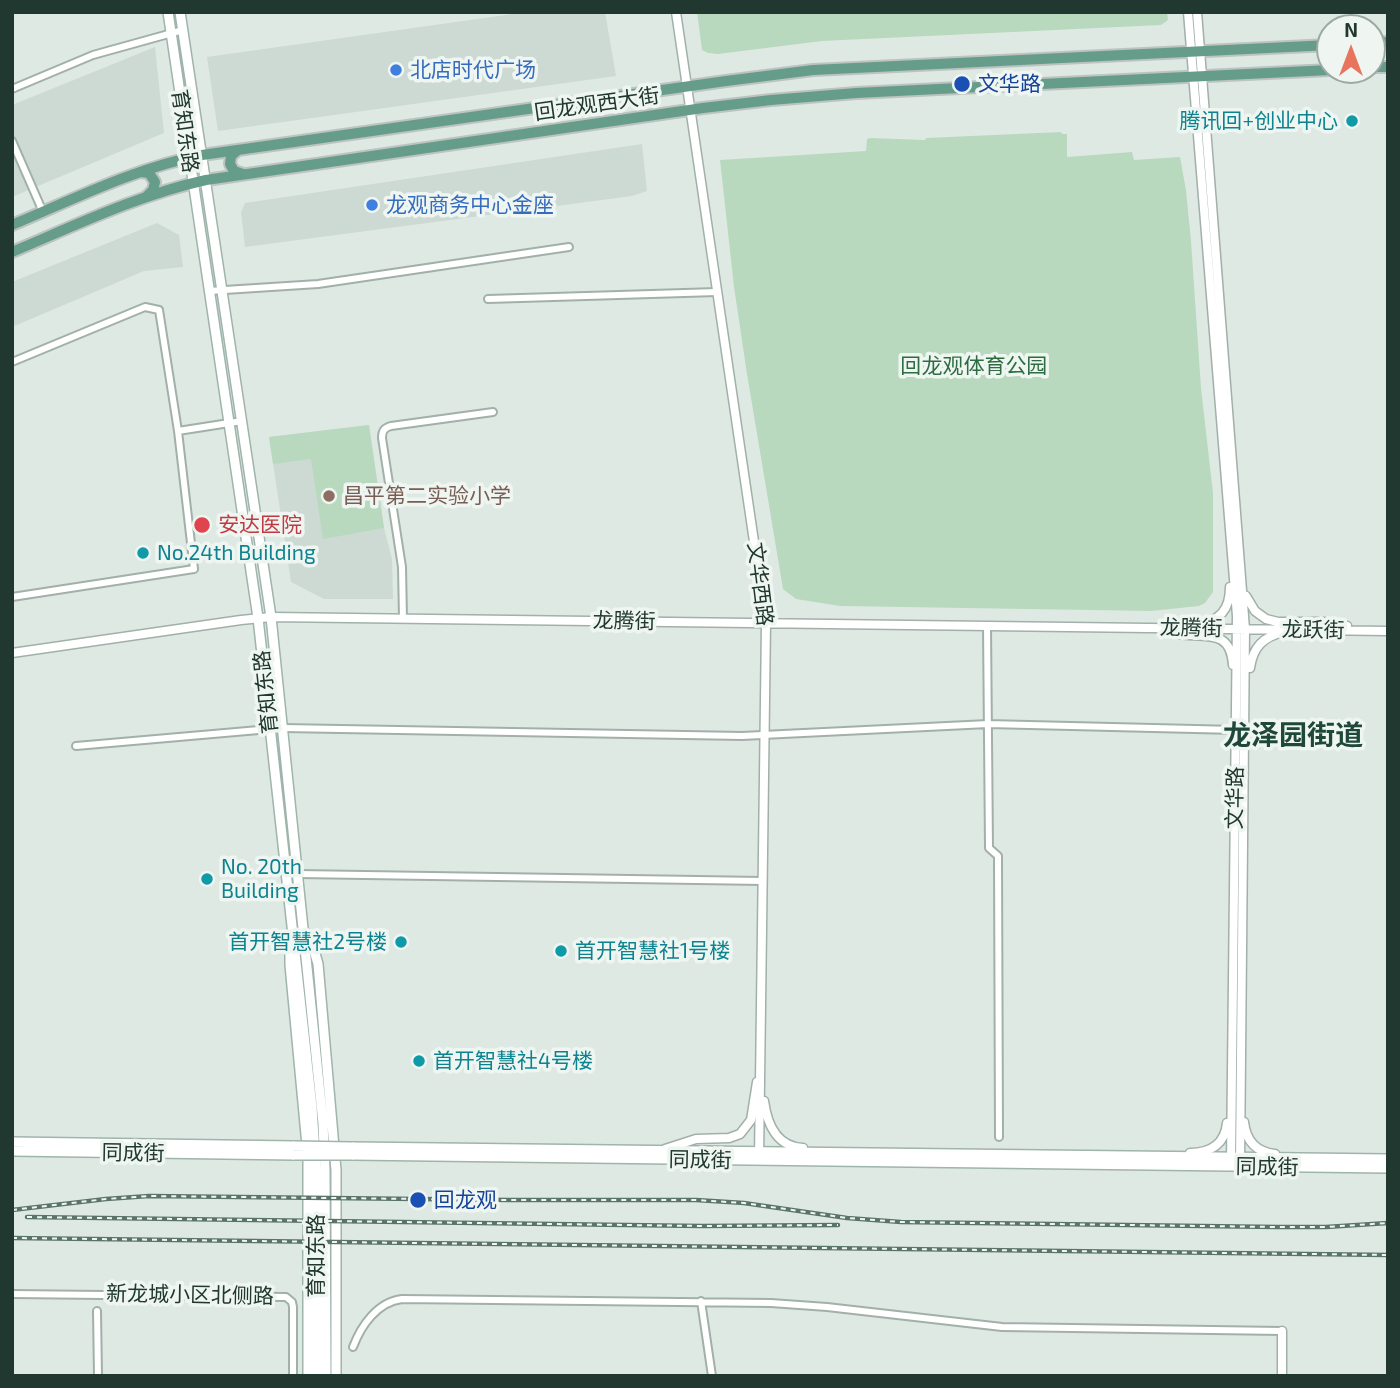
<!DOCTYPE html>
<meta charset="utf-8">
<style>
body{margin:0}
#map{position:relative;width:1400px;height:1388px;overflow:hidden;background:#dfe9e4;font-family:"Exo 2",sans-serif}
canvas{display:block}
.frame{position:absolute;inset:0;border:14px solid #213830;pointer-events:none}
.north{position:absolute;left:1316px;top:14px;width:70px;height:70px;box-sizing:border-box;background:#eff6f2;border:2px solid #9daaa4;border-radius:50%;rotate:0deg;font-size:19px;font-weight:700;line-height:28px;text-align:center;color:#213830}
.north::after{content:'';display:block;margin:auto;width:24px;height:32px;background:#e9745d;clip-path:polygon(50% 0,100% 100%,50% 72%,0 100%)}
</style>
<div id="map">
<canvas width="1400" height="1388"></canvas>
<div class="frame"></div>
<div class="north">N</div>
</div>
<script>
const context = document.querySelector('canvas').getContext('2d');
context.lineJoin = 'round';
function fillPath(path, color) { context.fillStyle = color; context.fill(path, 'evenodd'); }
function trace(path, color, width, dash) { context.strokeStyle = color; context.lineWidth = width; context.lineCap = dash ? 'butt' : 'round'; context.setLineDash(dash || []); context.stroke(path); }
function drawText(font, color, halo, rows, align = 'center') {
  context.font = font + ' "Exo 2","Noto Sans SC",sans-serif'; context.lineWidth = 7; context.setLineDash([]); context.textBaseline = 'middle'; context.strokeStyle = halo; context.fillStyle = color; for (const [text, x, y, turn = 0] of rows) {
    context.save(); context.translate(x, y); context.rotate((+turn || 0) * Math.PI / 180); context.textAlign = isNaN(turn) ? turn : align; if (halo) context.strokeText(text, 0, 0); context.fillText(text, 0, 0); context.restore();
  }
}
fillPath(new Path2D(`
 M527 12H605L616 76 218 131 207 57Z
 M155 47 164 133 12 197V105Z
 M642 144 647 191 632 196 245 247 241 212 245 203Z
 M157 223 179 235 183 267 144 271 12 327V282Z
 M369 425 384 528 392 559 393 599H324L291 582 269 437Z`), '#cdd9d3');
fillPath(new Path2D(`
 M697 12H1167L1168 20 1161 25 822 41 718 54 708 53 702 50Z
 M1061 132 1062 134H1067V157L1132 152 1134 160 1180 157 1186 190 1191 241 1201 388 1213 493V592L1205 603 1199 606 1151 611 840 606 796 599 783 589 747 374 734 287 720 160 866 151 867 139 870 138 925 140 926 138Z
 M369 425 384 528 323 539 311 459 273 464 269 437Z`), '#b9d9bf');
const minor = new Path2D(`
 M12 89 93 55 183 30
 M12 141 43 212
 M209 291 318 284 569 247
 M488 299 717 292
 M12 362 145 307 159 310 178 431
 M12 597 194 569 178 431 242 421
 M403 619 402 567 382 438C382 431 384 428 391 426L493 412
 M987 626 989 848 998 856 999 1137
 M283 728 742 736 988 724 1236 730
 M76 746 270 729
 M298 874 763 881
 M12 1294 286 1297 292 1302 293 1307V1376
 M701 1301 712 1376
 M97 1311 98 1376
 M353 1347C361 1326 377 1302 402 1299L771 1303 827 1307 1002 1327 1282 1331`);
const tertiary = new Path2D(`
 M676 12 766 623 759 1158
 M1188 12 1237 616 1231 1162
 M1197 12 1245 629 1240 1162
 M1246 596 1255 611 1266 619 1278 622H1324L1347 626
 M1197 626C1220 620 1230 610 1230 587
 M1166 631C1174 633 1181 635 1189 635 1213 636 1231 634 1233 665
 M12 653 241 620 271 617 1388 631
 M1250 668C1253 647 1263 637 1283 632
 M764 1101C767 1124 777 1147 803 1148
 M1244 1122C1246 1141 1256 1152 1275 1154
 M665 1149 696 1139 729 1138 740 1134 751 1120 757 1082
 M1190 1153C1211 1153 1225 1144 1227 1123
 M1282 1376V1331`);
const secondary = new Path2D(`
 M168 12 258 618 312 1107 316 1170 317 1376
 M180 12 271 617 323 1123 325 1170 326 1376
 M306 933 314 950 318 964 336 1170V1376
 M290 952V965L308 1156V1376
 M12 1142 294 1146
 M352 1147 1388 1159
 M12 1151 294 1155
 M352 1155 1388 1168`);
const primary = new Path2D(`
 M1372 43 1388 42
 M1372 67H1388
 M238 150 231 156 230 164 234 171 243 174
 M140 172 149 173 155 182 153 190 147 196
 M12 225C74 199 135 168 202 155L726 81 813 70 855 68 1330 45
 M12 252C76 225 138 195 206 180L703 108 771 100 856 93 1330 70`);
trace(minor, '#a2b0aa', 10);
trace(tertiary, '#a2b0aa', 11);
trace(secondary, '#9fb4ab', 12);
trace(primary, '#bcc3c1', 14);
trace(minor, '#fff', 6);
trace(tertiary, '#fff', 8);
trace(secondary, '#fff', 9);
trace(primary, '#669c8a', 10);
const rail = new Path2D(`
 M12 1210 106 1199 149 1196 509 1200H696L744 1203 847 1218 901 1222 1277 1227H1326L1388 1223
 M27 1217 702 1226 838 1225
 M12 1238 1388 1255`);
trace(rail, '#5b746b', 4.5);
trace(rail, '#eff6f2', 2, [5]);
const secondaryBridge = new Path2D(`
 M294 1146 352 1147
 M294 1155H352`);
trace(secondaryBridge, '#9fb4ab', 12, []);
trace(secondaryBridge, '#fff', 9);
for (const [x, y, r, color] of [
 [396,70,7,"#3f7fe0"],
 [962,84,9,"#1a4fb4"],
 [1352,121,7,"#0f9aa8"],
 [372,205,7,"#3f7fe0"],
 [329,496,7,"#8d6e63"],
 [202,525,9,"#e0444e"],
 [143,553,7,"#0f9aa8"],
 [207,879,7,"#0f9aa8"],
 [401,942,7,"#0f9aa8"],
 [561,951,7,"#0f9aa8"],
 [419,1061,7,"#0f9aa8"],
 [418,1200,9,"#1a4fb4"]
]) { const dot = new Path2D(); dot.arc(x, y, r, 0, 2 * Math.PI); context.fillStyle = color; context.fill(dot); trace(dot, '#eff6f2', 2.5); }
drawText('21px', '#366cbe', '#eff6f2', [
 ["北店时代广场",410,70],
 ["龙观商务中心金座",386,205]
], 'left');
drawText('21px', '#164399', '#eff6f2', [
 ["文华路",978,84],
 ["回龙观",434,1200]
], 'left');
drawText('21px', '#213830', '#eff6f2', [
 ["回龙观西大街",597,104,-8],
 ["育知东路",185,131,82],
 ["文华西路",760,584,83],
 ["龙腾街",624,621,1],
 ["龙腾街",1191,628,1],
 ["龙跃街",1313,630,1],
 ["育知东路",266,692,-96],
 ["文华路",1235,798,-89],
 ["同成街",133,1153,1],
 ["同成街",700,1160,1],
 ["同成街",1267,1167,1],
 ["育知东路",316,1256,-90],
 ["新龙城小区北侧路",190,1295,1]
]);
drawText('21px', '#0d838f', '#eff6f2', [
 ["腾讯回+创业中心",1338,121,"right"],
 ["No.24th Building",157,553],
 ["No. 20th",221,867],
 ["Building",221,891],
 ["首开智慧社2号楼",387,942,"right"],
 ["首开智慧社1号楼",575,951],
 ["首开智慧社4号楼",433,1061]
], 'left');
drawText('21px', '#2e6c41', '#eff6f2', [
 ["回龙观体育公园",974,366]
]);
drawText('21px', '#785e54', '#eff6f2', [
 ["昌平第二实验小学",343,496]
], 'left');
drawText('21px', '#be3a42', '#eff6f2', [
 ["安达医院",218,525]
], 'left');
drawText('bold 28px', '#1f483b', '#eff6f2', [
 ["龙泽园街道",1293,736]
]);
</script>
